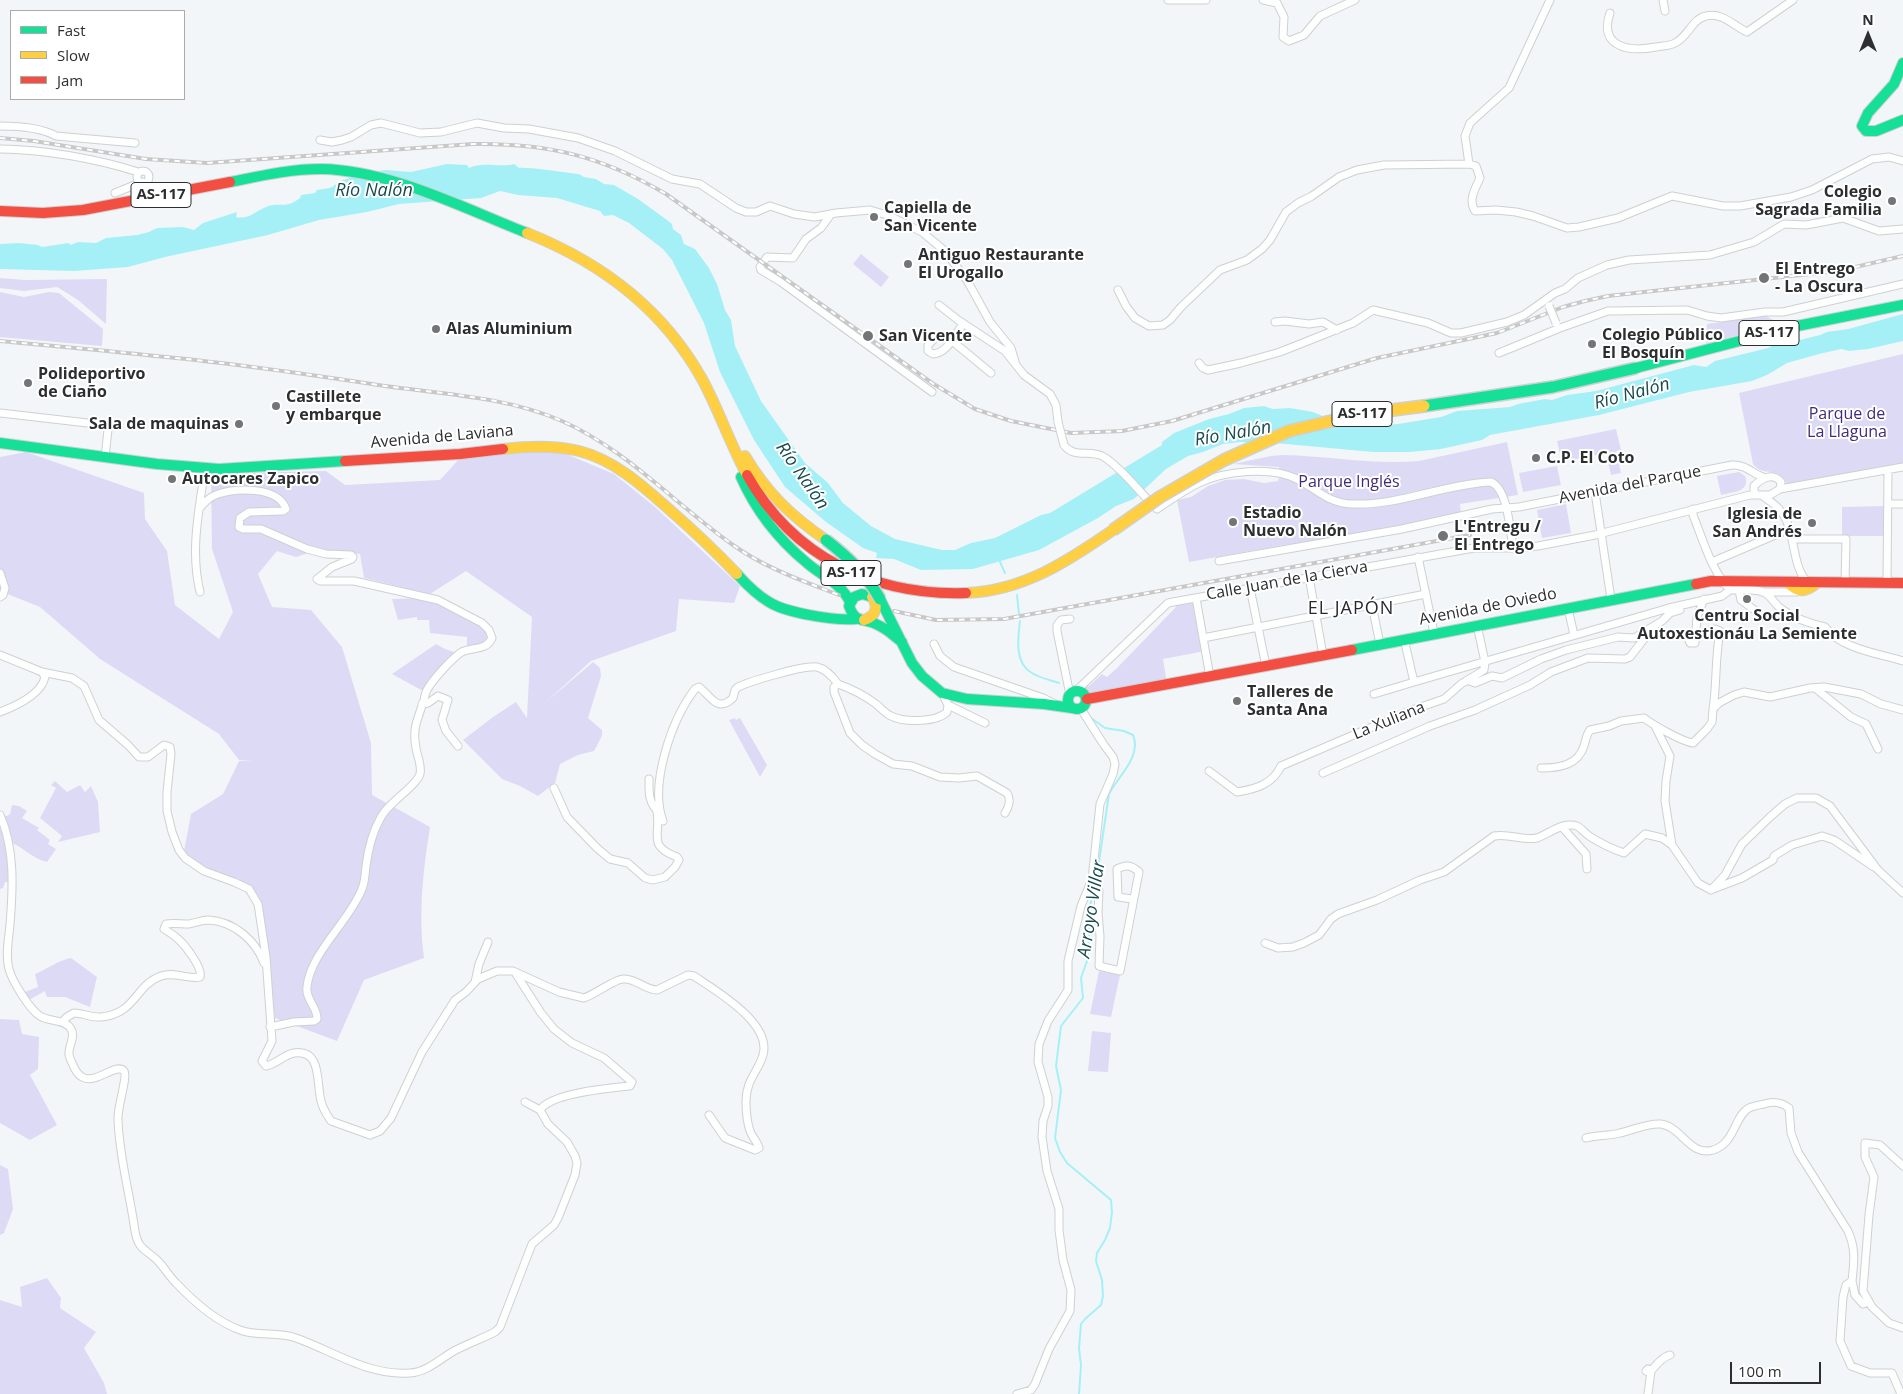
<!DOCTYPE html>
<meta charset="utf-8">
<style>
body{margin:0}
#map{position:relative;width:1903px;height:1394px;overflow:hidden;background:#f3f6f8;font-family:"Open Sans",sans-serif}
canvas{display:block}
.legend{position:absolute;left:10px;top:10px;width:175px;height:90px;box-sizing:border-box;background:#fff;border:1px solid #ababac;margin:0;padding:6px 9px;list-style:none;font-size:15px;color:#2c2e2f}
.legend li{display:flex;align-items:center;gap:10px;height:25px}
.legend b{width:25px;border:1px solid #ababac}
.north{position:absolute;left:1843px;top:10px;width:50px;height:50px;-webkit-text-stroke:4px #fff;paint-order:stroke;rotate:0deg;font-size:14px;font-weight:700;line-height:20px;text-align:center;color:#2c2e2f}
.north::after{content:'';display:block;margin:auto;width:18px;height:22px;background:#2c2e2f;clip-path:polygon(50% 0,100% 100%,50% 72%,0 100%)}
.scale{position:absolute;left:1730px;top:1362px;width:91px;height:22px;box-sizing:border-box;border:2px solid #2c2e2f;border-top:0;padding-left:6px;font-size:15px;line-height:18px;white-space:nowrap;color:#2c2e2f;-webkit-text-stroke:4px #fff;paint-order:stroke}
</style>
<div id="map">
<canvas width="1903" height="1394"></canvas>
<ul class="legend">
<li><b style="height:6px;background:#16e098"></b>Fast</li>
<li><b style="height:6px;background:#ffcf43"></b>Slow</li>
<li><b style="height:6px;background:#f24e42"></b>Jam</li>
</ul>
<div class="north">N</div>
<div class="scale">100 m</div>
</div>
<script>
const context = document.querySelector('canvas').getContext('2d');
context.lineJoin = 'round';
function fillPath(path, color) { context.fillStyle = color; context.fill(path, 'evenodd'); }
function trace(path, color, width, dash) { context.strokeStyle = color; context.lineWidth = width; context.lineCap = dash ? 'butt' : 'round'; context.setLineDash(dash || []); context.stroke(path); }
function drawText(font, color, halo, rows, align = 'center') {
  context.font = font + ' "Open Sans",sans-serif'; context.lineWidth = 4; context.setLineDash([]); context.textBaseline = 'middle'; context.strokeStyle = halo; context.fillStyle = color; for (const [text, x, y, turn = 0] of rows) {
    context.save(); context.translate(x, y); context.rotate((+turn || 0) * Math.PI / 180); context.textAlign = isNaN(turn) ? turn : align; if (halo) context.strokeText(text, 0, 0); context.fillText(text, 0, 0); context.restore();
  }
}
fillPath(new Path2D(`
 M861 254 889 277 881 287 853 264Z
 M0 278 25 280 107 279 106 324 78 300 57 287 24 291 0 288Z
 M0 292 24 297 49 292 59 293 103 329 102 346 0 337Z
 M1766 316 1782 325 1706 343 1707 324Z
 M1903 354V467L1788 487C1779 463 1765 479 1753 464L1739 393Z
 M1616 429 1621 450 1616 451 1621 473 1611 475 1606 453 1562 462 1557 441Z
 M1507 442 1518 495 1460 504 1461 515 1291 548 1290 544 1189 562 1177 500 1191 497 1208 486 1225 480 1244 479 1264 483 1278 481 1280 474 1279 467 1233 464 1271 456 1283 455C1329 456 1373 465 1419 461Z
 M559 451 614 474 654 506 740 586 734 603 679 599 676 631 591 661 545 703 593 662 600 668 601 676 588 718 602 730V736L594 751 578 755 560 764 555 783 538 796 520 786 502 779 463 740 493 717 516 702 527 718 532 617 466 571 430 594 364 578 360 554 317 550 296 557 277 551 258 574 272 607 311 610 342 647 371 743 372 795 430 827C423 871 418 914 424 958L364 980 337 1041 275 1018 266 937H274H267L258 895 238 879 215 872 194 861 184 851 191 814 223 794 239 761H252L239 760 219 734 100 659 40 607 0 591V457L26 452 144 493 145 519 167 551 175 605 219 639 233 612 212 549 211 477 239 473 326 471 345 485 440 480 459 459 507 452Z
 M1557 466 1561 485 1523 492 1519 473Z
 M1739 472 1745 476C1751 492 1732 492 1721 495L1717 476Z
 M1566 504 1571 533 1542 538 1537 510Z
 M1884 506 1885 536H1842V507Z
 M422 598 435 602 456 614 482 625 489 635 488 642 467 649V637L430 633 429 620H417V617L398 620 392 599Z
 M1196 598 1205 651 1163 659 1167 684 1086 696 1083 693 1085 684 1089 686 1102 674 1107 677 1117 668 1176 607 1173 602Z
 M436 644 445 649 457 653 423 691 392 674Z
 M735 718 736 720 740 718 767 765 760 777 729 720Z
 M55 781 67 792 80 785 85 792 91 786 98 802 100 832 58 842 62 836 40 818 56 788 51 785Z
 M12 805 19 806 27 811 22 818 39 828 37 830 50 840 48 844 56 849 47 862C33 859 23 847 10 842L1 815 7 816 10 814Z
 M0 823 5 841 11 882H5L3 888 0 889Z
 M71 958 97 977 90 1007 65 997H47L45 991 29 1000 25 992 38 987 35 974C47 969 59 960 71 958Z
 M1099 971 1120 975 1111 1017 1090 1014Z
 M0 1019 19 1020 22 1034 39 1037 38 1069 30 1075 57 1125 30 1140 0 1123Z
 M1092 1031 1111 1033 1108 1072 1088 1071Z
 M0 1165 8 1169 13 1209 4 1233 0 1235Z
 M47 1278 61 1298 60 1308 96 1332 84 1348 104 1383 107 1394H0V1300L22 1307 20 1287Z`), '#dddaf6');
fillPath(new Path2D(`
 M447 164 467 165 469 168C482 161 499 168 514 164L519 168C523 166 570 173 579 174L584 177 596 179 604 184 614 185 638 199 667 220 672 224 673 229 681 235 684 244 695 249 709 268 717 284 725 310 731 320 735 346 761 401 805 463 828 483 843 503 871 526 895 539 942 550H955L971 543 995 538 1041 515 1050 513 1162 445V442L1174 433 1209 419 1229 414 1244 408 1264 406 1273 409 1290 408 1313 412 1349 427 1398 424 1441 417 1457 411 1510 407 1518 404 1545 399 1552 400 1567 395 1596 391 1694 365 1706 367 1715 361 1768 348 1781 341 1800 340 1820 335 1827 332 1848 329 1903 314V341L1868 349 1849 351 1841 349 1819 354 1787 363 1767 375 1752 381 1689 392 1599 415 1490 435 1482 440 1441 449 1410 452H1373L1275 443 1241 442 1223 444 1203 452 1188 456 1166 469 1134 499 1116 506 1098 518 1039 550 973 569 921 570 894 559 876 558 877 553 863 548 826 522 785 487 754 440 720 372 704 323 672 260 663 249 629 223 613 215 604 216 600 211 557 198 518 195 500 191 481 198 399 204 367 212 319 220 268 235 165 257 128 267 74 271 0 269V244L19 243 38 245 42 247 69 243 70 245 78 242 96 243 106 238 137 235 149 232 157 228 183 227 194 230 203 223 237 212 236 217C248 220 256 211 266 207 274 203 281 206 289 204 293 203 297 200 300 198L301 195 315 193 317 190 330 188 343 180 370 172 386 170 411 172Z`), '#a5f0f7');
trace(new Path2D(`
 M1000 562 1005 573
 M1017 595 1019 614
 M1020 621C1018 638 1014 663 1032 673 1040 678 1050 680 1059 683
 M1091 718 1105 728 1124 731 1133 735C1142 757 1118 776 1109 794L1096 882
 M1079 1394 1081 1365 1079 1348 1081 1324 1085 1319 1101 1305 1103 1296 1102 1280 1096 1261 1097 1253 1105 1240 1110 1228 1112 1212 1111 1200 1067 1163 1060 1152 1055 1138 1061 1090 1056 1066 1061 1026 1083 998 1081 978 1087 961 1089 937 1088 915 1094 889`), '#a5f0f7', 2);
const street = new Path2D(`
 M1168 0H1206
 M1263 0 1277 3 1284 17 1283 37 1289 41 1304 35 1320 16 1355 0
 M1663 0 1665 11
 M1610 13C1598 48 1630 52 1656 47 1662 46 1670 46 1675 43 1688 37 1692 19 1706 16 1722 12 1734 26 1747 32L1793 0
 M0 126C18 126 40 127 56 136L135 143
 M320 140 332 142 342 140 351 137 371 125 381 123 420 133 441 132 477 123 504 128 529 129 578 138 615 151 672 179 700 184 736 208 746 212H756L770 206 794 214 815 217 836 213 870 210 887 215 922 232 945 251 968 282 990 322 1011 348 1016 365
 M0 149C42 149 98 159 138 172
 M1469 164 1465 136 1470 123 1509 88 1550 0
 M137 177a6 6 0 1 1 12 0a6 6 0 1 1-12 0Z
 M115 193 142 182
 M831 214 821 228 806 239 793 258 767 257 760 267 761 270 781 282 932 392
 M1118 290 1126 306 1135 318 1149 326 1163 325 1170 320 1181 307 1220 270 1247 260 1262 249 1270 240 1286 212 1298 203 1312 196 1339 177 1357 170 1384 165 1469 164 1476 166 1480 178C1475 189 1468 200 1475 211L1496 210 1516 212 1533 216 1567 228 1579 227 1618 218 1672 196 1723 206H1740L1791 197 1812 190 1872 159 1889 157 1903 161
 M939 305 958 320 1005 351 1024 375 1050 394 1056 405 1058 422
 M1275 322 1285 321 1309 324 1323 322 1337 330
 M963 324C955 334 948 353 933 354L928 351V345L936 337 951 340 991 373
 M1499 353 1560 328 1608 311 1687 310 1707 316 1721 318 1765 312H1783L1903 284
 M1199 363 1203 368 1208 370 1241 363 1280 352 1353 323 1373 310 1428 323 1451 333H1461L1507 322 1524 315 1555 293 1565 289 1578 278 1607 265 1629 260 1710 255 1754 242 1784 224 1806 225 1843 218 1879 231 1903 229
 M0 413 105 425 108 427V430L105 457
 M1064 445C1074 459 1091 449 1104 457 1123 469 1140 493 1157 509 1171 500 1184 490 1199 483 1225 471 1270 466 1297 479 1317 489 1327 503 1352 504 1399 506 1444 484 1491 482 1508 489 1510 531 1513 548
 M1780 489 1903 467
 M1595 492 1611 599
 M1763 496C1768 500 1775 504 1779 509 1797 529 1790 563 1807 582
 M1888 504H1903
 M199 509C204 503 209 497 218 494 236 488 278 486 286 509L283 511 249 512 240 518 239 527 243 529H261L307 549 326 554 351 555 353 557 352 559 332 567 317 579 320 581H354L438 600 482 623 489 630 492 638C486 652 471 646 460 653 450 661 433 679 427 690 425 693 425 696 424 700 418 719 412 727 416 748 417 756 422 765 420 774 416 787 387 803 380 819 372 833 368 851 366 866 365 874 365 882 362 889 349 922 310 953 307 987 305 999 318 1008 317 1019L314 1021 294 1022 270 1027
 M1693 509V515C1703 540 1711 570 1730 590 1740 590 1757 588 1765 593 1771 596 1774 603 1779 607 1792 618 1808 623 1825 627 1839 648 1880 654 1903 661
 M1793 539H1846L1845 583
 M1418 557 1434 633
 M1219 561 1402 529 1492 509 1519 507 1732 465C1745 464 1753 474 1765 478
 M1712 562 1789 529
 M0 573 5 588 3 595 0 597
 M1309 577 1323 655
 M1887 583 1888 470
 M1250 588 1266 666
 M1739 590 1741 600 1765 618
 M200 592C190 551 199 510 205 468
 M1762 592H1797
 M1196 598 1210 677
 M1372 605 1380 644
 M1568 608 1574 635
 M1070 619 1061 620 1057 625V631L1070 695
 M1695 635 1715 629 1720 631C1715 657 1717 683 1713 709
 M1688 637 1690 643H1695L1697 617 1704 599
 M1203 638 1426 594
 M1404 639 1414 682 1669 608 1722 596 1730 590
 M934 644 940 656 954 667 1043 698 1053 703
 M0 655 42 672 45 677C41 695 16 706 0 712
 M42 672 72 678 84 686 99 720 128 745 139 757H148L164 745 170 747 171 754 167 792V811L172 832 179 850 185 858 204 871 234 882 249 889 258 904 266 957 272 1041 262 1061 266 1066C277 1064 283 1055 294 1053 320 1049 317 1078 320 1096 321 1105 326 1114 331 1121L370 1135 380 1131 391 1118 422 1052 455 1000 466 992 478 979 497 971H513L559 992 584 998C594 995 615 979 623 979 636 978 645 990 657 990L688 975 694 976C716 991 772 1023 763 1055 758 1072 746 1080 746 1101 746 1110 747 1122 750 1131 752 1137 757 1141 759 1148L755 1150 725 1138 709 1115
 M1467 680 1475 683 1492 676 1502 678 1541 659 1566 650 1618 637 1634 638 1662 621 1670 613 1680 610
 M1815 688 1851 717 1866 724 1878 749
 M1076 691 1168 603 1173 602 1474 548H1520L1538 546 1595 535 1750 495H1770L1780 489 1781 482C1773 472 1762 478 1754 486V492L1757 495
 M942 693 948 705 985 723
 M1374 694 1414 682
 M422 704 428 703 438 696 448 700 442 720 446 731 458 746
 M948 705 947 712C937 722 905 723 891 716 886 714 881 708 876 704 864 695 852 689 838 684L834 687V692L850 733 862 745 875 754 893 764 912 766 940 777 959 778 977 776 1007 793C1011 799 1009 807 1005 813
 M1656 728 1670 756 1666 781 1665 801 1672 845
 M1541 768C1560 768 1578 765 1584 746 1586 740 1586 735 1590 730L1609 726 1621 721 1644 718C1653 725 1683 742 1693 743L1707 729 1712 722 1713 709 1719 703 1734 695 1744 692 1770 697 1810 688 1824 687 1861 694 1881 704 1903 710
 M1209 771 1237 792C1256 789 1273 784 1281 766L1412 710 1444 699 1461 684 1484 670 1485 662 1477 625
 M1323 773 1430 726 1475 710 1530 685 1551 672 1588 658 1625 659 1630 657 1654 626
 M649 779C649 791 648 804 659 812
 M554 788 567 817 597 848 610 859 628 863 645 878 653 880 665 877 675 867 679 860 677 857C647 846 661 835 657 812
 M0 815C15 849 13 888 10 924 9 938 5 955 9 969 12 981 30 1010 40 1016 49 1022 66 1019 71 1029 76 1037 68 1046 69 1054 69 1058 72 1062 73 1065 75 1070 77 1074 82 1077 96 1085 116 1062 124 1071 128 1076 117 1109 118 1119 119 1157 130 1194 135 1231 138 1249 145 1249 157 1260 164 1267 169 1276 176 1283 194 1302 215 1321 240 1330 258 1337 277 1331 296 1338 333 1351 368 1376 410 1373 427 1372 440 1359 454 1351 467 1344 481 1339 495 1332L500 1327 532 1244 554 1225 558 1218 575 1175 577 1163 575 1156 567 1142 548 1124 540 1110
 M663 821C649 784 672 719 695 689L699 687C712 697 717 713 733 698L735 690 738 687C751 681 804 665 817 667 826 669 833 677 838 684
 M1562 827 1586 854 1587 869
 M1092 879 1099 891 1098 913 1100 936 1099 966 1120 971 1139 872C1131 865 1126 864 1117 869L1118 897 1132 899
 M1713 889 1742 878 1773 860 1774 856 1792 845 1822 836 1834 840 1874 867
 M1265 943 1278 948 1293 947 1304 943 1319 935 1331 919 1338 914 1377 900 1420 880 1444 872 1494 836C1509 833 1522 841 1537 838 1549 834 1563 821 1577 826 1581 828 1585 833 1589 836 1600 843 1612 849 1624 853L1645 834 1662 838 1672 845 1698 883 1711 890 1725 875 1742 844 1770 817 1785 804 1797 798H1816L1830 806 1878 870 1903 893
 M516 974 541 1013 554 1029 572 1043 604 1058 632 1082 630 1086C610 1088 551 1093 540 1110
 M475 982 479 964 488 942
 M62 1022 67 1017 74 1013C83 1013 91 1018 101 1017 136 1014 135 985 161 976 174 971 189 980 200 977 203 968 185 945 178 939 174 935 169 932 164 929L166 924C173 923 181 924 189 924 196 923 202 920 208 920 234 921 256 941 264 963
 M525 1102 540 1110
 M1586 1138C1597 1135 1609 1136 1620 1133 1633 1130 1647 1123 1661 1124 1682 1127 1690 1157 1713 1150 1735 1144 1734 1116 1749 1108 1753 1106 1759 1105 1764 1104 1774 1101 1781 1102 1789 1108L1791 1133 1798 1152 1848 1231C1856 1249 1854 1262 1852 1281
 M1903 1166 1880 1145 1865 1143V1157L1874 1177 1869 1215 1863 1291 1872 1307 1889 1323 1903 1328
 M1869 1302 1863 1304 1855 1295 1852 1281 1846 1285 1843 1297 1840 1341 1851 1366 1870 1373H1892L1901 1394
 M1646 1371 1648 1369 1651 1371 1648 1394
 M1651 1371C1656 1365 1662 1357 1670 1355
 M1017 1394 1031 1390 1035 1384 1049 1349 1070 1311 1071 1290 1063 1260 1059 1230V1209L1047 1171 1042 1137 1043 1121 1048 1106V1097L1038 1062 1039 1044 1048 1021 1068 990V961L1081 906 1092 879 1100 804 1113 774 1115 764 1113 757 1104 745 1081 709`);
const fast = new Path2D(`
 M1903 63 1894 84 1868 113 1862 126 1866 131H1876L1903 120
 M230 182C260 176 290 169 321 169 390 170 463 208 527 233
 M1636 368 1797 326 1903 305
 M0 443 157 464 219 469 345 461
 M741 477C756 511 778 539 807 563 822 576 841 583 850 602
 M737 574C746 584 757 595 769 602 786 613 836 621 856 619
 M902 642C894 636 887 629 878 625 864 617 856 625 849 606L854 597 862 594 880 599 912 663 922 676 942 693 967 699 1044 704 1072 708
 M1352 650 1696 584
 M1068 700a9 9 0 1 1 18 0a9 9 0 1 1-18 0Z`);
const slow = new Path2D(`
 M527 233C600 262 663 309 702 379 719 410 730 444 747 475
 M503 449C528 446 554 445 579 451 615 460 644 487 671 511 694 531 716 552 737 574
 M745 456C767 493 791 516 826 540
 M1787 582C1798 593 1805 593 1817 583
 M966 593C1023 591 1068 561 1113 530
 M864 620C876 616 879 607 872 597`);
const jam = new Path2D(`
 M0 211 43 213 83 210 230 182
 M345 461 460 454 503 449
 M747 475C793 557 874 596 966 593
 M1696 584 1711 581 1903 583
 M1087 699 1352 650`);
trace(street, '#ced0d2', 9);
trace(fast, '#ced0d2', 12);
trace(slow, '#ced0d2', 12);
trace(jam, '#ced0d2', 12);
trace(street, '#fdfefe', 7);
trace(fast, '#16e098', 10);
trace(slow, '#ffcf43', 10);
trace(jam, '#f24e42', 10);
const rail = new Path2D(`
 M0 138 34 141 146 159 207 163 473 144C548 143 601 156 666 194L932 383 975 409 1011 421 1071 433 1122 431 1172 421 1377 358 1497 333 1563 307 1585 301 1608 296 1653 291 1838 271 1903 256
 M0 341C55 346 111 351 166 357 239 364 313 375 385 386 444 394 507 397 562 421 627 450 675 504 733 545 765 568 803 581 839 595
 M894 611 936 620 1004 619 1470 535`);
trace(rail, '#c8c8c8', 4);
trace(rail, '#fff', 2, [5.5]);
const streetBridge = new Path2D(`
 M1549 306 1556 323
 M1058 422 1064 445`);
const fastBridge = new Path2D(`
 M1424 406 1553 387 1636 368
 M826 540C848 557 866 574 880 599`);
const slowBridge = new Path2D(`
 M1113 530 1160 497 1224 460 1289 431 1361 414 1424 406`);
trace(streetBridge, '#ced0d2', 9, []);
trace(fastBridge, '#ced0d2', 14, []);
trace(slowBridge, '#ced0d2', 14, []);
trace(streetBridge, '#fdfefe', 7);
trace(fastBridge, '#16e098', 11);
trace(slowBridge, '#ffcf43', 11);
for (const [x, y, r, color] of [
 [1892,201,5,"#727475"],
 [874,217,5,"#727475"],
 [908,264,5,"#727475"],
 [1764,278,6,"#727475"],
 [436,329,5,"#727475"],
 [868,336,6,"#727475"],
 [1592,344,5,"#727475"],
 [28,383,5,"#727475"],
 [276,406,5,"#727475"],
 [239,424,5,"#727475"],
 [1536,458,5,"#727475"],
 [172,479,5,"#727475"],
 [1233,522,5,"#727475"],
 [1812,523,5,"#727475"],
 [1443,536,6,"#727475"],
 [1747,599,5,"#727475"],
 [1237,701,5,"#727475"]
]) { const dot = new Path2D(); dot.arc(x, y, r, 0, 2 * Math.PI); context.fillStyle = color; context.fill(dot); trace(dot, '#fff', 2); }
for (const [x, y, w] of [
 [161,195,60],
 [1769,333,60],
 [1362,414,60],
 [851,573,60]
]) { const box = new Path2D(); box.roundRect(x - w / 2, y - 12.5, w, 25, 4); context.fillStyle = '#fff'; context.fill(box); trace(box, '#2c2e2f', 1); }
drawText('bold 15px', '#2c2e2f', null, [
 ["AS-117",161,195],
 ["AS-117",1769,333],
 ["AS-117",1362,414],
 ["AS-117",851,573]
]);
drawText('bold 16px', '#2c2e2f', '#fff', [
 ["Colegio",1882,192,"right"],
 ["Sagrada Familia",1882,210,"right"],
 ["Capiella de",884,208],
 ["San Vicente",884,226],
 ["Antiguo Restaurante",918,255],
 ["El Urogallo",918,273],
 ["El Entrego",1775,269],
 ["- La Oscura",1775,287],
 ["Alas Aluminium",446,329],
 ["Colegio Público",1602,335],
 ["El Bosquín",1602,353],
 ["San Vicente",879,336],
 ["Polideportivo",38,374],
 ["de Ciaño",38,392],
 ["Castillete",286,397],
 ["y embarque",286,415],
 ["Sala de maquinas",229,424,"right"],
 ["C.P. El Coto",1546,458],
 ["Autocares Zapico",182,479],
 ["Estadio",1243,513],
 ["Nuevo Nalón",1243,531],
 ["Iglesia de",1802,514,"right"],
 ["San Andrés",1802,532,"right"],
 ["L'Entregu /",1454,527],
 ["El Entrego",1454,545],
 ["Centru Social",1747,616,"center"],
 ["Autoxestionáu La Semiente",1747,634,"center"],
 ["Talleres de",1247,692],
 ["Santa Ana",1247,710]
], 'left');
drawText('16px', '#422b7b', '#fff', [
 ["Parque de",1847,414],
 ["La Llaguna",1847,432],
 ["Parque Inglés",1349,482]
]);
drawText('16px', '#2c2e2f', '#fff', [
 ["Avenida de Laviana",442,437,-5],
 ["Avenida del Parque",1630,485,-11],
 ["Calle Juan de la Cierva",1287,581,-10],
 ["Avenida de Oviedo",1488,607,-11],
 ["La Xuliana",1389,721,-22]
]);
drawText('italic 18px', '#194a4e', '#fff', [
 ["Río Nalón",374,191],
 ["Río Nalón",1632,394,-15],
 ["Río Nalón",1233,434,-10],
 ["Río Nalón",802,476,55],
 ["Arroyo Villar",1092,909,-81]
]);
context.letterSpacing = '1px';
drawText('18px', '#272b2f', '#fff', [
 ["EL JAPÓN",1351,609]
]);
context.letterSpacing = '0px';
</script>
